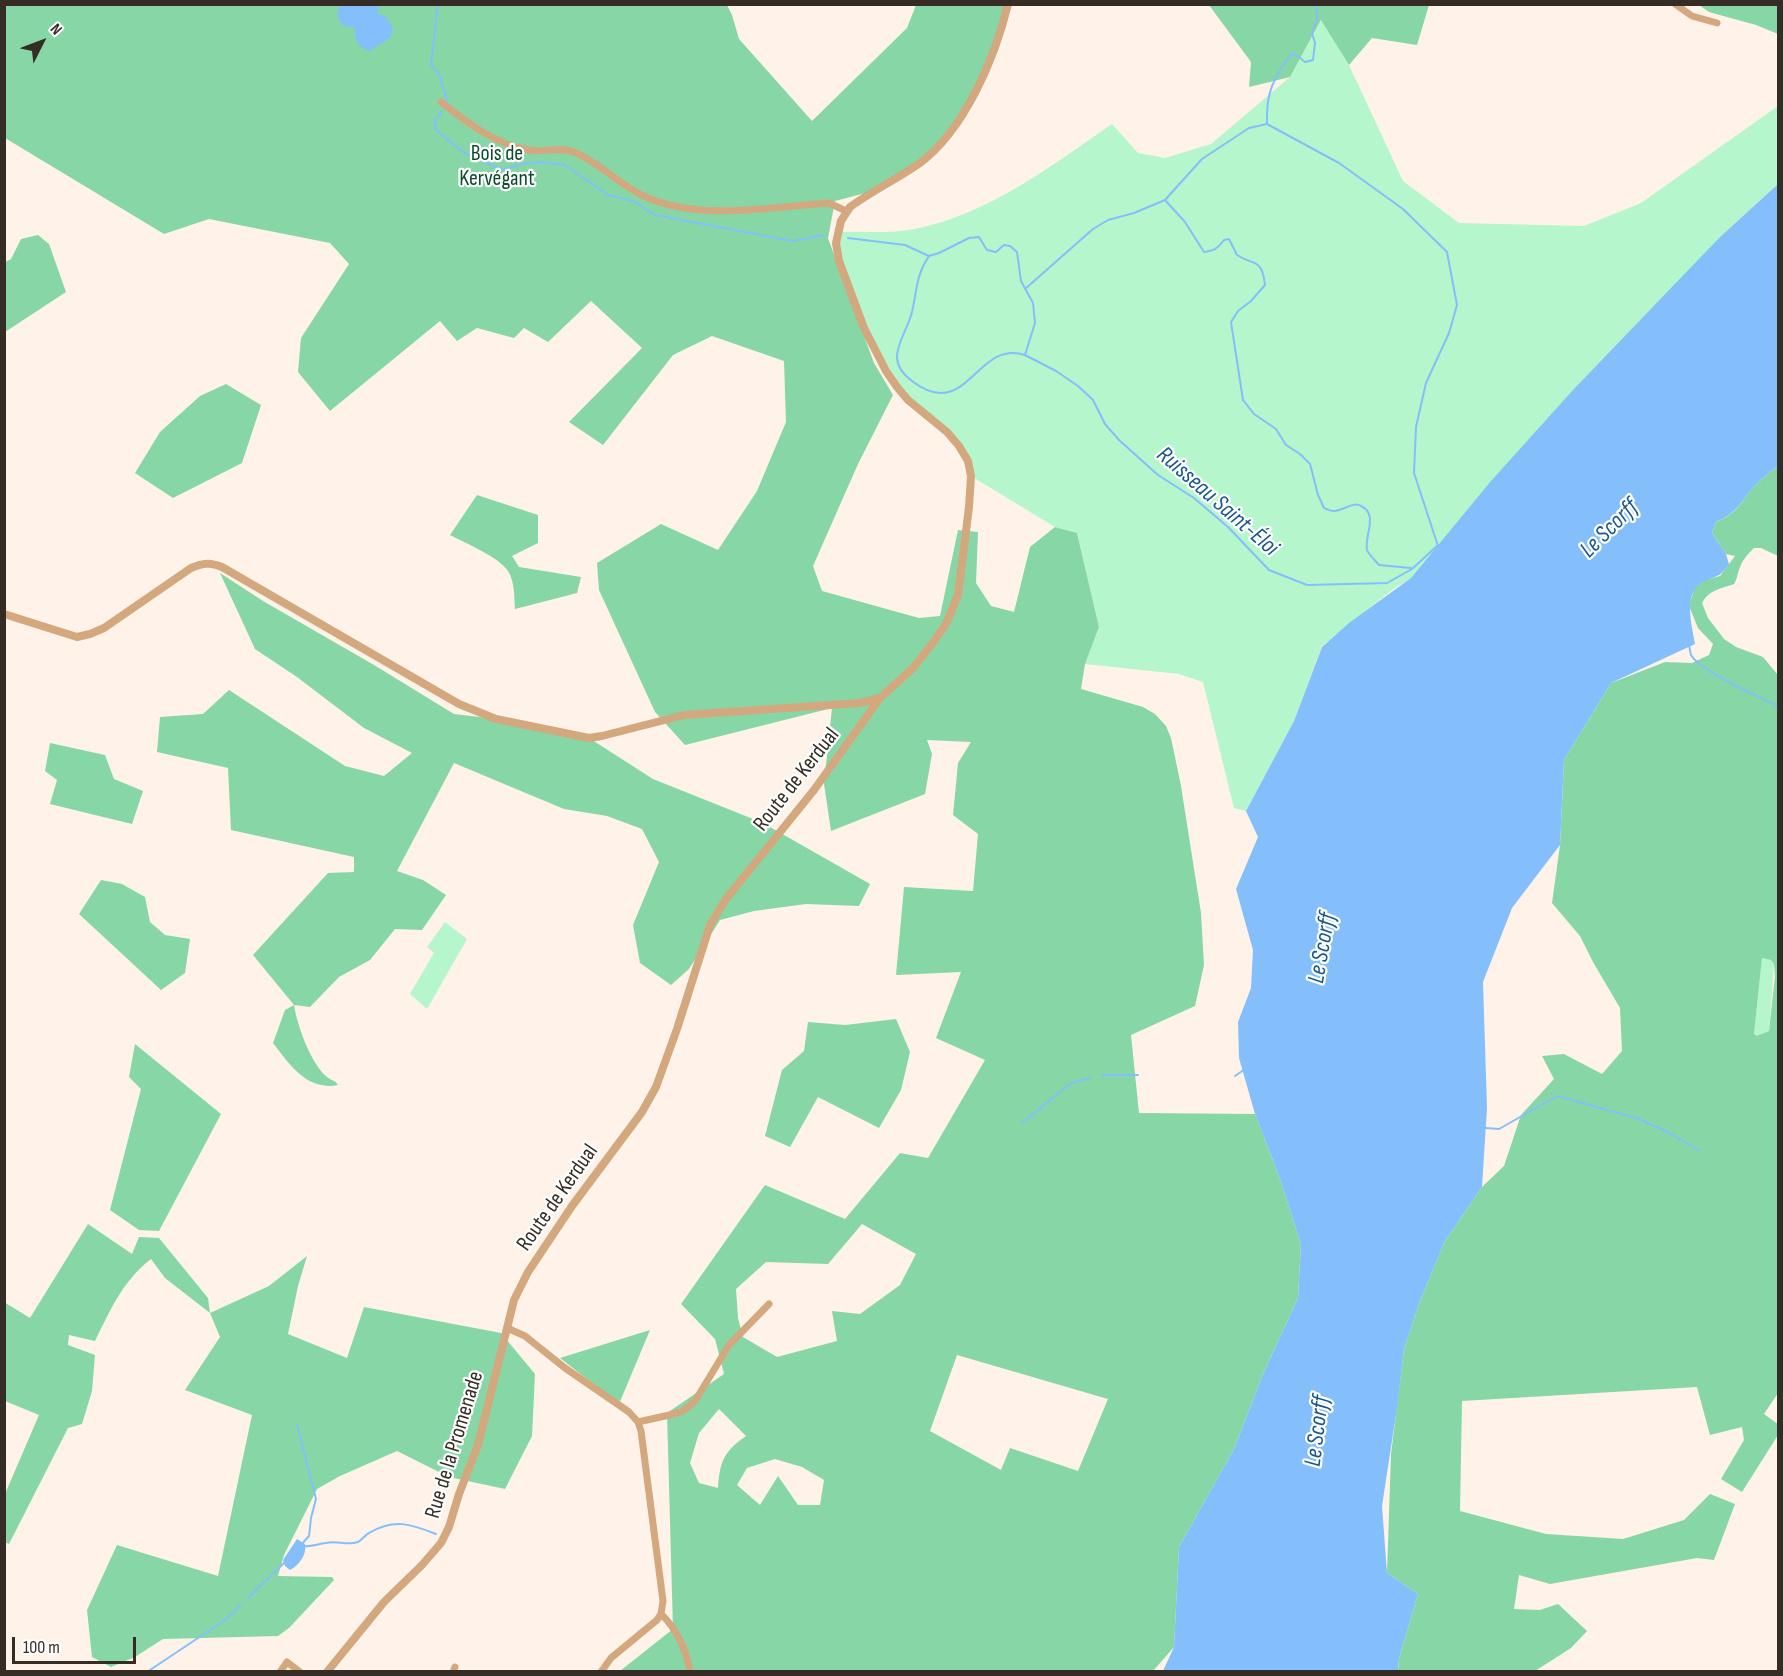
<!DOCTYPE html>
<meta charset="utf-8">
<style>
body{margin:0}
#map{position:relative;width:1783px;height:1676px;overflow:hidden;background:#fff2e8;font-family:"Sofia Sans Condensed",sans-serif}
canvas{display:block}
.frame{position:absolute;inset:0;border:6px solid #342c25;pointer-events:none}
.north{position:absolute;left:12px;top:12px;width:60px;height:60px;-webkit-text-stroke:4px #fff;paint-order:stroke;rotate:48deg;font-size:16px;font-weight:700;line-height:24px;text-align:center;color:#342c25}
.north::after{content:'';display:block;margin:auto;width:21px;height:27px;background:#342c25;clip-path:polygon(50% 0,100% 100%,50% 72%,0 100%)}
.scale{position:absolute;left:12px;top:1637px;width:124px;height:27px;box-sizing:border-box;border:3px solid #342c25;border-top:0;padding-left:8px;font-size:18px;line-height:21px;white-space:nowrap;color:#342c25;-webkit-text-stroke:4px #fff;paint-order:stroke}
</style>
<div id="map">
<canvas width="1783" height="1676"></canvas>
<div class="frame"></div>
<div class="north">N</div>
<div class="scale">100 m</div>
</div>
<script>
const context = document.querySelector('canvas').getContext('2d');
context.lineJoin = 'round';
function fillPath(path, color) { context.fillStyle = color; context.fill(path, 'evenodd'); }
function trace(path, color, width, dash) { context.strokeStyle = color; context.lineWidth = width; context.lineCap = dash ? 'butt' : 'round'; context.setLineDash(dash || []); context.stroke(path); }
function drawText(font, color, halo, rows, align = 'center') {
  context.font = font + ' "Sofia Sans Condensed",sans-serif'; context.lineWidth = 4.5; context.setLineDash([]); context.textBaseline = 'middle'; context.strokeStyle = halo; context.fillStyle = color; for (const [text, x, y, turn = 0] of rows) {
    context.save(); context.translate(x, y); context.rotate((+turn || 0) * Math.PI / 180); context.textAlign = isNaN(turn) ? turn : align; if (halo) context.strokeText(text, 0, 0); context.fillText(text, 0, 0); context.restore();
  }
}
fillPath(new Path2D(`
 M1322 19 1349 65 1403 181 1459 223 1584 226 1641 203 1778 106V184L1720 237 1438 546 1411 578 1392 590 1322 646 1294 721 1246 811 1234 808 1203 682 1179 674 1085 664 1099 627 1077 533 1055 527 971 476 959 446 919 410 886 371 844 275 837 232C862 231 890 234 915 229 989 214 1051 166 1112 124L1138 153 1165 158 1211 144 1290 77Z
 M445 922 467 939 427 1009 410 994 434 953 427 947Z
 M1762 958 1771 960 1774 964 1769 1031 1757 1037 1754 1034Z`), '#b5f6cc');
fillPath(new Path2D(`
 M4 5H727L732 15 739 39 812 121 907 28 916 5H1008L977 88 941 143 877 190 835 201 828 238 874 363 893 395 858 464 813 566 822 591 919 618 940 616 958 530 978 532 976 583 991 606 1014 612 1030 547 1055 527 1077 533 1099 627 1085 664 1081 689 1143 707 1155 714 1166 726 1171 738 1181 786 1201 913 1204 965 1195 1006 1131 1035 1139 1113 1255 1114 1280 1179 1301 1244 1298 1298 1263 1374 1234 1449 1179 1547 1174 1647 1153 1671H620L673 1629 667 1413 724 1374 715 1339 681 1304 765 1185 845 1219 900 1153 928 1158 985 1060 936 1038 961 972 896 975 904 887 973 891 978 834 953 815 958 763 971 742 927 740 932 754 925 794 831 831 824 784 832 708 685 745 655 712 599 590 597 563 661 524 718 550 757 491 786 422 784 361 712 336 673 355 603 445 569 422 642 348 591 301 548 342 524 328 514 338 477 328 457 341 440 321 330 411 298 372 301 338 349 264 330 243 209 219 164 234 5 138ZM862 1224 916 1254 900 1285 860 1314 832 1311 837 1341 777 1357 743 1337 738 1318 736 1289 766 1262 828 1264ZM957 1355 1108 1399 1078 1471 1010 1448 1001 1470 930 1431ZM719 1409 746 1436C723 1452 720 1462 718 1488L699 1483 690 1463 699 1433ZM775 1459 802 1467 824 1480 820 1505H798L778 1476 760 1505 737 1485 747 1468Z
 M1209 5H1429L1417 45 1372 38 1349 65 1321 20 1290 77 1249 87 1251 62Z
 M1699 5H1778V34L1756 25 1709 12Z
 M38 235 49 244 66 292 5 332V262L11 259 21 239Z
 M226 384 261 405 242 463 173 498 135 473 160 432 200 396Z
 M1778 466V556L1761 548H1754C1747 555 1742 560 1739 570 1737 576 1737 579 1734 584 1720 589 1709 590 1702 603L1708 618 1724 639 1736 647 1763 657 1778 675V1393L1764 1414 1778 1424V1435L1742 1492 1721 1479 1744 1440 1742 1427 1710 1435 1697 1387 1462 1401 1460 1511 1546 1534 1623 1539 1684 1520 1710 1494 1735 1504 1714 1560 1697 1558 1550 1584 1519 1575 1514 1609 1540 1610 1558 1604 1587 1631 1571 1648 1535 1671H1398L1399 1658 1418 1594 1387 1573 1391 1454 1404 1349 1420 1301 1445 1241 1482 1187 1504 1166 1521 1115 1554 1079 1542 1056 1564 1054 1602 1074 1622 1051 1620 1008 1593 962 1580 936 1552 903 1560 845 1564 760 1611 683 1665 662 1692 663 1709 655 1713 644 1698 628 1689 606 1695 587 1705 580 1720 576 1735 556 1726 554 1712 533 1716 522C1733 516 1740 505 1750 491 1757 482 1769 473 1778 466ZM1762 958 1771 960 1774 964 1775 976 1769 1031 1757 1036 1754 1034Z
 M477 495 538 515V543L512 556 519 567 581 577 577 593 515 609C514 597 515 582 508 571 499 557 465 543 450 535Z
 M220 573 263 601 374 665 454 714 496 719 589 738 653 779 763 823 870 884 859 906 806 904 754 911 720 920 689 969 671 985 640 963 633 925 659 862 642 829 607 816 564 809 454 763 397 871 423 880 446 895 422 930 395 929 370 960 339 977 310 1007 294 1005C297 1025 311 1064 327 1077 332 1081 335 1080 338 1085 307 1091 290 1065 273 1043L285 1010 294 1005 253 955 328 873 354 872V857L231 830 228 768 157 752 160 717 203 714 229 690 345 766 384 776 412 753 364 728 297 677 255 649Z
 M50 743 105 755 114 779 143 791 132 824 50 804 57 780 45 771Z
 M101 880 122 884 145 897 150 922 165 935 190 939 185 973 161 990 79 914Z
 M896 1019 910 1052 901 1090 879 1128 818 1097 790 1147 765 1136 782 1070 804 1051 808 1022 845 1025Z
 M135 1044 221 1114 159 1231 139 1230 110 1210 141 1089 129 1077Z
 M88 1224 132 1254 139 1237 159 1238 208 1298 210 1313 269 1286 307 1256 298 1286 288 1334 347 1358 364 1307 501 1333 535 1374 532 1436 505 1489 449 1477 397 1451 340 1476 317 1489 284 1555 278 1576 332 1577 334 1580 289 1628 278 1636 163 1639 135 1657 111 1667 92 1657 87 1610 117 1545 218 1576 252 1415 185 1390 220 1337 210 1313 165 1278 151 1259C122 1282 111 1309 95 1341L69 1335 68 1345 95 1355 92 1391 82 1424 68 1428 9 1544 5 1542V1494L39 1415 5 1401 4 1302 30 1318Z
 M650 1330 619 1404 560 1358Z`), '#86d7a5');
fillPath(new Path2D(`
 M340 5H379L377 14 385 16 393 27 391 37 370 51C357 47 354 40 355 28L343 26 337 15Z
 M1778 184V466C1769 473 1757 482 1750 491 1740 505 1732 516 1716 522L1712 533 1726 554 1729 564C1722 575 1718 576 1707 580 1681 589 1692 625 1695 644L1611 683 1564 760 1560 845 1512 908 1483 982 1487 1108 1482 1187 1445 1241 1420 1301 1404 1349 1397 1408 1382 1506 1387 1573 1418 1594 1399 1658 1398 1671H1163L1174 1647 1179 1547 1234 1449 1263 1374 1298 1298 1301 1244 1280 1179 1255 1114 1239 1058 1238 1022 1251 988 1253 950 1236 889 1258 837 1246 811 1294 721 1322 647 1349 623 1411 578 1491 481 1573 390 1720 237Z
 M297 1539 305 1544C307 1555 299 1565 290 1570L285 1566 283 1560Z`), '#84bffb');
trace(new Path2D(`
 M438 4 431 65 439 74 448 104
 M1317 4V20L1312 33 1315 43 1313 60 1305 62 1295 54 1290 55C1273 81 1266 91 1267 124L1339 163 1403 209 1447 252 1457 305 1449 333 1426 383 1416 427 1414 473 1438 546
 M442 111C436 118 432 123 437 131L463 152 502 170 521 164 541 162 565 165 608 195 633 201 655 215 793 241 823 235
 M1165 200 1185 222 1204 252C1214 251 1218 248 1224 240L1229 239 1237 255C1253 266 1262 257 1265 285L1251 301 1238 311 1231 322 1243 400 1254 414 1276 429 1286 445 1300 454 1310 464 1318 495 1324 508C1327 509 1330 511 1334 511 1343 511 1353 501 1361 506 1379 514 1364 536 1367 550 1369 555 1375 560 1379 565L1411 568
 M848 238 905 245 929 256 939 253 969 238 979 237 987 250 996 252 1004 245 1010 246 1017 252 1021 281 1033 303 1035 323 1025 355 1056 371 1078 386 1093 400 1105 424 1119 440 1158 475 1194 498 1228 527 1269 570 1307 585 1387 583 1412 569 1437 546
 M929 256C916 275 917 290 912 312 905 339 882 359 912 381 921 388 930 393 941 393 973 393 986 342 1025 355
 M1025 289 1093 229 1108 220 1134 213 1165 200 1202 159 1249 128 1267 124
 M1689 646C1690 649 1690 652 1691 655 1701 672 1760 697 1778 706
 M1102 1075H1138
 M1235 1076 1245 1069
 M1022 1123 1071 1083 1090 1078
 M1485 1128 1499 1129 1557 1096 1637 1118 1669 1133 1699 1150
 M297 1425 316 1499 311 1518 309 1536 301 1545
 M303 1546C311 1547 317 1544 326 1543 336 1540 347 1546 358 1542 362 1540 365 1535 369 1533 394 1518 411 1524 436 1534
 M248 1598 285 1562
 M147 1672 225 1620 241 1605`), '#84bffb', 2);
trace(new Path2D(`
 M1675 4 1692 16 1717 23
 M441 102C466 122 496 145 529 150 544 153 559 146 574 152 601 163 621 187 648 198 704 221 770 207 829 203L846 211
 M507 1328 525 1336 565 1368 629 1412 638 1422 641 1431 663 1601 661 1614C676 1628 687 1651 690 1672
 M638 1422 674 1414 683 1411 695 1401 729 1345 769 1304
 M280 1672 287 1662 300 1672
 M453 1672 455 1667
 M601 1672 611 1658 657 1620 661 1614`), '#d3a87f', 7);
trace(new Path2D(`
 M4 614 77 637 90 634 104 628 191 568C203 563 210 562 222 567L459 704 496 719 589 738 602 736 684 715 860 703 880 698
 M327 1672 384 1602 422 1565 441 1543 449 1527 459 1494 478 1445 514 1300 528 1272 572 1206 642 1112 656 1087 677 1029 710 925 726 899 814 790 880 698 913 668 932 644 946 624 958 595 969 507 971 476 968 461 959 446 947 432 908 400 897 387 886 371 864 328 839 261 836 243 841 221 850 207C872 191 897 179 920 163 965 129 995 58 1008 4`), '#d3a87f', 8);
drawText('22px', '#0c4b2b', '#fff', [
 ["Bois de",497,154],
 ["Kervégant",497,179]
]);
drawText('22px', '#342c25', '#fff', [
 ["Route de Kerdual",797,780,-52],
 ["Route de Kerdual",558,1198,-55],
 ["Rue de la Promenade",455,1445,-73]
]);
drawText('italic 24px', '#18568d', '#fff', [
 ["Ruisseau Saint-Éloi",1217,502,41],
 ["Le Scorff",1610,529,-45],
 ["Le Scorff",1323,948,-80],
 ["Le Scorff",1318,1431,-83]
]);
</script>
